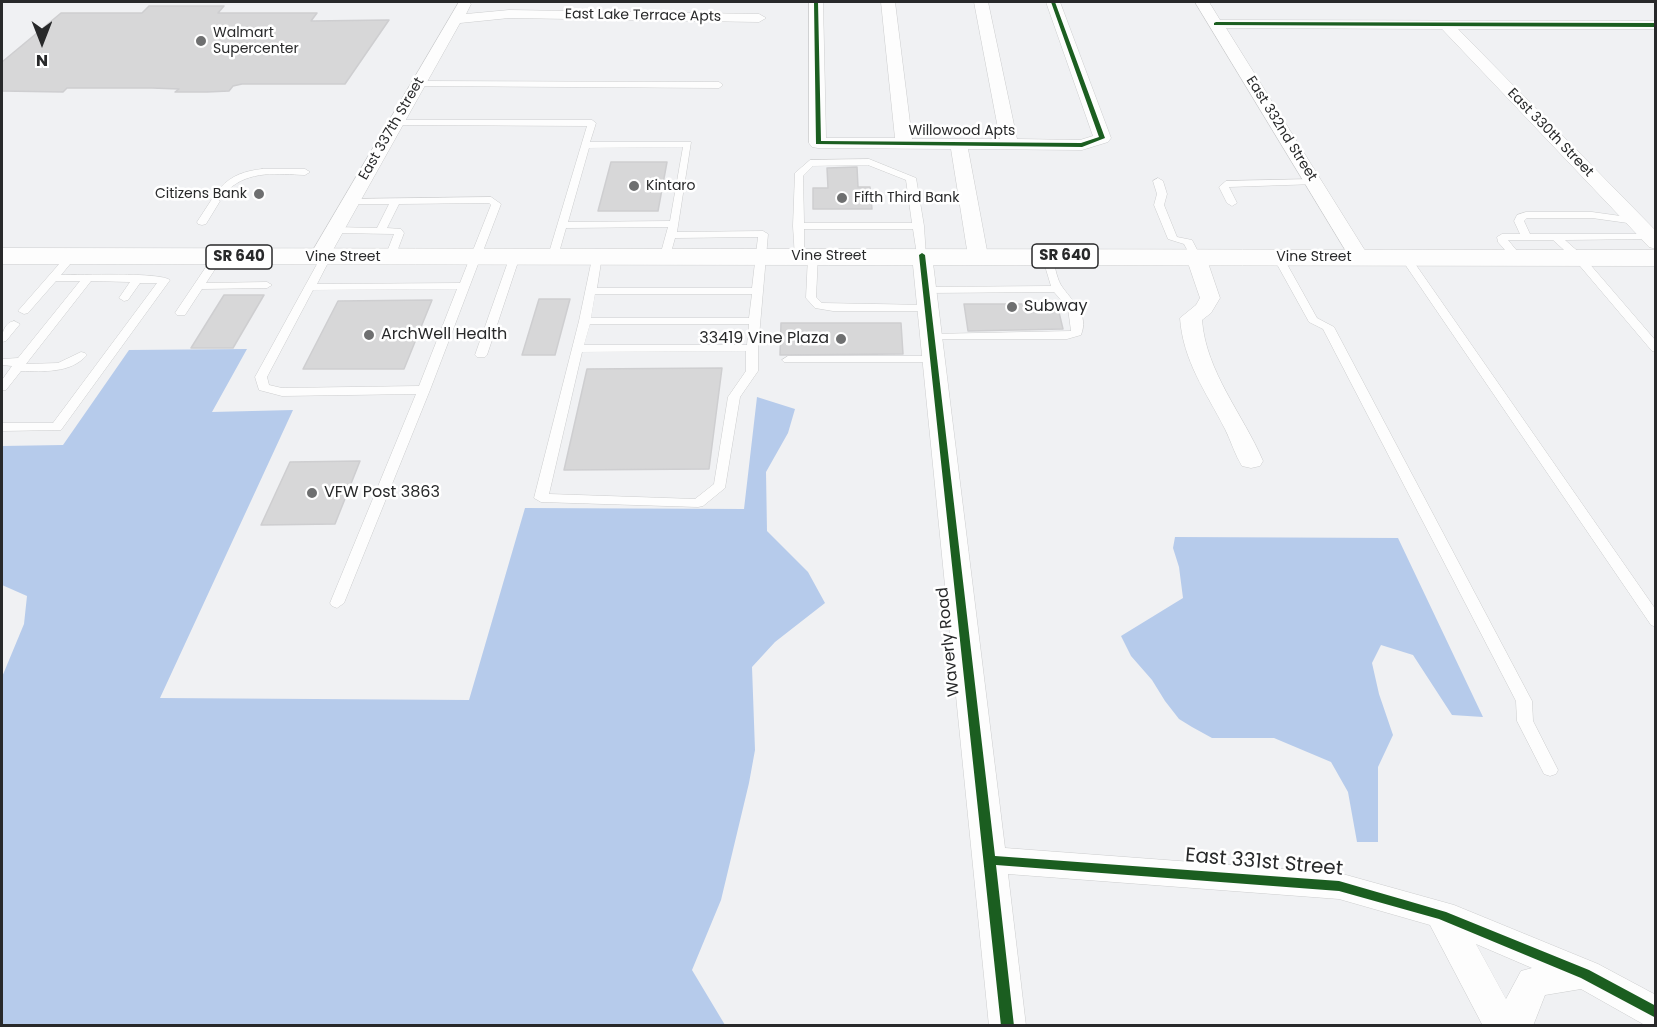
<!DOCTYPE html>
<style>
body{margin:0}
#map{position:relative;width:1657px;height:1027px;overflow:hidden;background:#f0f1f3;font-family:Poppins,sans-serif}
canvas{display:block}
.frame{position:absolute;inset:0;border:3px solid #28292a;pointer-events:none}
.north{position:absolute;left:12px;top:12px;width:60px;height:60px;-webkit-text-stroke:4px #fff;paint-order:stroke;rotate:180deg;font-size:16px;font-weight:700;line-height:24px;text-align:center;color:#28292a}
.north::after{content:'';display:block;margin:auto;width:21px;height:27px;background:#28292a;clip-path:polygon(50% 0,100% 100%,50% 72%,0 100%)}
</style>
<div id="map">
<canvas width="1657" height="1027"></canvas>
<div class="frame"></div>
<div class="north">N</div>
</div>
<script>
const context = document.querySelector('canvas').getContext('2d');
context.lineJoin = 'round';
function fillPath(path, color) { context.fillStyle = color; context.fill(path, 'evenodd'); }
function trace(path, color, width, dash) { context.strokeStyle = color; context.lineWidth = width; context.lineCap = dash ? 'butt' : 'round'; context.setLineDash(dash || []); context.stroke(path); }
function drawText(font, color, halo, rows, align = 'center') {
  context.font = font + ' Poppins,sans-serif'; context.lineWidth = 5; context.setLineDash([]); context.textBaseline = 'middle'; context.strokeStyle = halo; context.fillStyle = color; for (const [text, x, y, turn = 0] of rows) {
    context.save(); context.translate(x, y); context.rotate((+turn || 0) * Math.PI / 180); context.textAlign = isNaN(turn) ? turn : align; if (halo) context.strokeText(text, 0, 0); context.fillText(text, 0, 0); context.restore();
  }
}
fillPath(new Path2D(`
 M247 349 212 412 293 410 160 698 469 700 525 508 744 509 757 397 795 409 788 433 766 472 767 531 808 572 825 603 775 642 752 667 755 750 749 783 721 900 692 970 725 1025H2V677L24 624 27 596 2 585V446L63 445 129 350Z
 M1175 537 1398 538 1483 717 1452 715 1413 655 1381 645 1372 663 1379 694 1393 735 1378 767V842H1357L1348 792 1331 762 1274 738H1212L1192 727 1179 719 1165 701 1152 680 1131 656 1121 636 1183 598 1179 567 1173 548Z`), '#b6cbeb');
const building = new Path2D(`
 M149 6H224L218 13H317L311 21 389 20 345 84H242L233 86 229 91 207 92H175L179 89 152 88H67L63 92 2 91V62L61 13H142Z
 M611 162H667L658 211H598Z
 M857 167 858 187H870L872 209H813V188H828L827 168Z
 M224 295H264L233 348H191Z
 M539 299H570L555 355H522Z
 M432 300 404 369H303L338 301Z
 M964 304H1057L1063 329 968 331Z
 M781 323H901L903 354 780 355Z
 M722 368 709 469 564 470 587 369Z
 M360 461 335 524 261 525 290 462Z`);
fillPath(building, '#d7d7d8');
trace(building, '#ceced0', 1.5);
const lane = new Path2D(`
 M418 81 719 82 723 85 719 88 415 86V82Z
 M394 120H592L596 123 590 142H691L677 232 763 231 768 234 758 348V371L740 397 725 488 703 506 698 507 541 502 534 498 579 321 593 254H601L602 256 597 288H752L758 237 675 238 670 256 665 259 660 256 668 227 566 228 558 256 557 258H549L548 256 587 126 397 125 393 122ZM683 147 670 221 568 222 589 148ZM595 294H752L749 318H591ZM590 324H749L747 345H584ZM746 351V371L728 397 714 484 695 499 549 494 582 352Z
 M869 159 916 178 924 226 926 257H918L917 255 913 229H804V256L803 258H795L793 226 795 173 810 160ZM868 165 906 180 912 223H804L803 176 813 166Z
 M262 169H305L310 172 305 175C278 174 249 170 228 190L220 188C232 175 245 171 262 169Z
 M1158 178 1163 181 1167 194 1164 205 1177 237 1192 240 1201 257 1200 259H1192L1184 244 1168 239 1154 205 1157 194 1153 181Z
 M1313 179 1316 180V184L1229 187 1237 203 1232 206 1227 203 1219 187 1226 181Z
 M491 197 501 204 430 390 344 603 337 608 332 606 330 603 416 394 282 396 259 390 255 377 322 255H330L331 257 317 284 460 283 491 205 489 203 399 204 387 228 401 229 404 233 395 257 390 260 385 257 394 234 334 233 329 230 334 227 377 228 389 204H352L347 201 349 199ZM457 289 419 386 282 388 269 385 267 377 313 290Z
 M215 198 220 201 206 224 202 225 198 224 197 222 212 199Z
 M1526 212H1592L1635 218 1640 221 1635 224 1592 218H1527L1524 221 1530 234H1653L1654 236 1649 239 1565 240 1582 255 1656 341V352L1652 351 1574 259 1553 240H1508L1522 257 1521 259H1513L1498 242 1497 237 1502 234H1520L1514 221 1517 215Z
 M515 253 520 256 487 355 485 357H477L475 355 510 256Z
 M813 253 818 256 816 297 822 303 928 305 934 308 928 311H833L815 308 806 298 808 256Z
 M1047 253 1052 256C1055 266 1057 281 1063 288 1074 303 1089 315 1081 335L1067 339H927V335L931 334 1071 331 1068 308 1054 292 926 293 921 290 926 287 1051 286 1042 256Z
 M71 254 76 257 61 275C80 275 160 272 170 280L61 430 2 431V423H53L157 283H140L128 300 124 301 119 298 130 282 91 281 26 364 58 363 81 352 85 353 87 355C70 374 44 371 21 371L6 390H2V380L12 366 2 365V359L18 358 80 281H56L28 313 24 314 18 311 67 255Z
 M218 254 223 257 206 283 267 282 272 285 267 288 202 289 185 315H177L175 313 214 255Z
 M1278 254 1283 257 1317 318 1334 327 1532 701 1533 721 1558 770 1556 774 1550 776 1544 774 1542 770 1517 721 1516 701 1323 329 1309 322 1273 257Z
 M1405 254 1409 255 1656 610V627L1651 625 1400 257Z
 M14 321 20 324 6 341 2 342C2 333 4 323 14 321Z
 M788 356H933L939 359 933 362H784L782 360Z`);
const street = new Path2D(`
 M459 2H469L471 4 466 14 509 10 759 14 766 18 759 22 509 18 460 23 329 257 326 261H312L309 257Z
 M809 2H823L826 138H895L881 2H895L912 139H1000L974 2H988L1017 139 1080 140 1093 136 1046 2H1060L1111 138 1108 142 1082 150 968 149 988 256 985 260H971L968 256 951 149 818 148 812 147 809 143Z
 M1195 2H1209L1220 20 1656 21V29H1458L1656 231V249L1649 247 1442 29 1226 28 1369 257 1366 261H1352Z
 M922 249 929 251 932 255 1005 848 1339 873 1454 905 1598 964 1656 995V1026L1643 1024 1581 989 1545 995 1533 1026H1483L1430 925 1339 899 1008 874 1026 1026H989L912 255 915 251ZM1476 944 1532 968 1521 971 1506 999Z
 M1196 251 1203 253 1206 257 1220 298 1211 313 1202 320C1206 372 1243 414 1263 461L1260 466 1251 468 1242 466C1235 455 1231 441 1225 429 1206 392 1183 361 1180 318L1196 305 1200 298 1186 257 1189 253Z`);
const primary = new Path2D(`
 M2 248 1656 250V266L2 264Z`);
trace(lane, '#cccdce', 1);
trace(street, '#cccdce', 1);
trace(primary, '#cccdce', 1);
fillPath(lane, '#fdfdfd');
fillPath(street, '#fdfdfd');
fillPath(primary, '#fdfdfd');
fillPath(new Path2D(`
 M814 2H818L821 141 1081 143 1099 137 1051 2H1055L1105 138 1082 147 816 144Z
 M1216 22 1656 23V27L1214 25V23Z
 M922 253 925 255 995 856 1339 881 1446 912 1589 970 1656 1006V1018L1581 978 1439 919 1339 891 996 865 1014 1026H1001L919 255Z`), '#1b5e20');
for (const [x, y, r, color] of [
 [201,41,6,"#6e6f70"],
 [634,186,6,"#6e6f70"],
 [259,194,6,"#6e6f70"],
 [842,198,6,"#6e6f70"],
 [1012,307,6,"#6e6f70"],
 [369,335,6,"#6e6f70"],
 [841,339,6,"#6e6f70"],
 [312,493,6,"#6e6f70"]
]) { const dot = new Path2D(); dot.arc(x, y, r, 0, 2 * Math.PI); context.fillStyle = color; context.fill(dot); trace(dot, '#fff', 2); }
drawText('14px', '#28292a', '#fff', [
 ["East Lake Terrace Apts",643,16,1],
 ["East 337th Street",392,129,-60],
 ["East 332nd Street",1281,129,58],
 ["Willowood Apts",962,131],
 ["East 330th Street",1550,133,46],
 ["Vine Street",829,256],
 ["Vine Street",343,257],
 ["Vine Street",1314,257]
]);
drawText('14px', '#28292a', '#fff', [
 ["Walmart",213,33],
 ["Supercenter",213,49],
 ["Kintaro",646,186],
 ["Citizens Bank",247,194,"right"],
 ["Fifth Third Bank",854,198]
], 'left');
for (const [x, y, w] of [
 [1065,256,66],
 [239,257,66]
]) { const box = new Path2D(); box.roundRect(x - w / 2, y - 12, w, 24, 4.5); context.fillStyle = '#fff'; context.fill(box); trace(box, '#28292a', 1.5); }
drawText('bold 15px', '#28292a', null, [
 ["SR 640",1065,256],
 ["SR 640",239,257]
]);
drawText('16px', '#28292a', '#fff', [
 ["Subway",1024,307],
 ["ArchWell Health",381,335],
 ["33419 Vine Plaza",829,339,"right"],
 ["VFW Post 3863",324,493]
], 'left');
drawText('16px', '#28292a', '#fff', [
 ["Waverly Road",949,642,-96]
]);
drawText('20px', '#28292a', '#fff', [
 ["East 331st Street",1264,863,5]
]);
</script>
